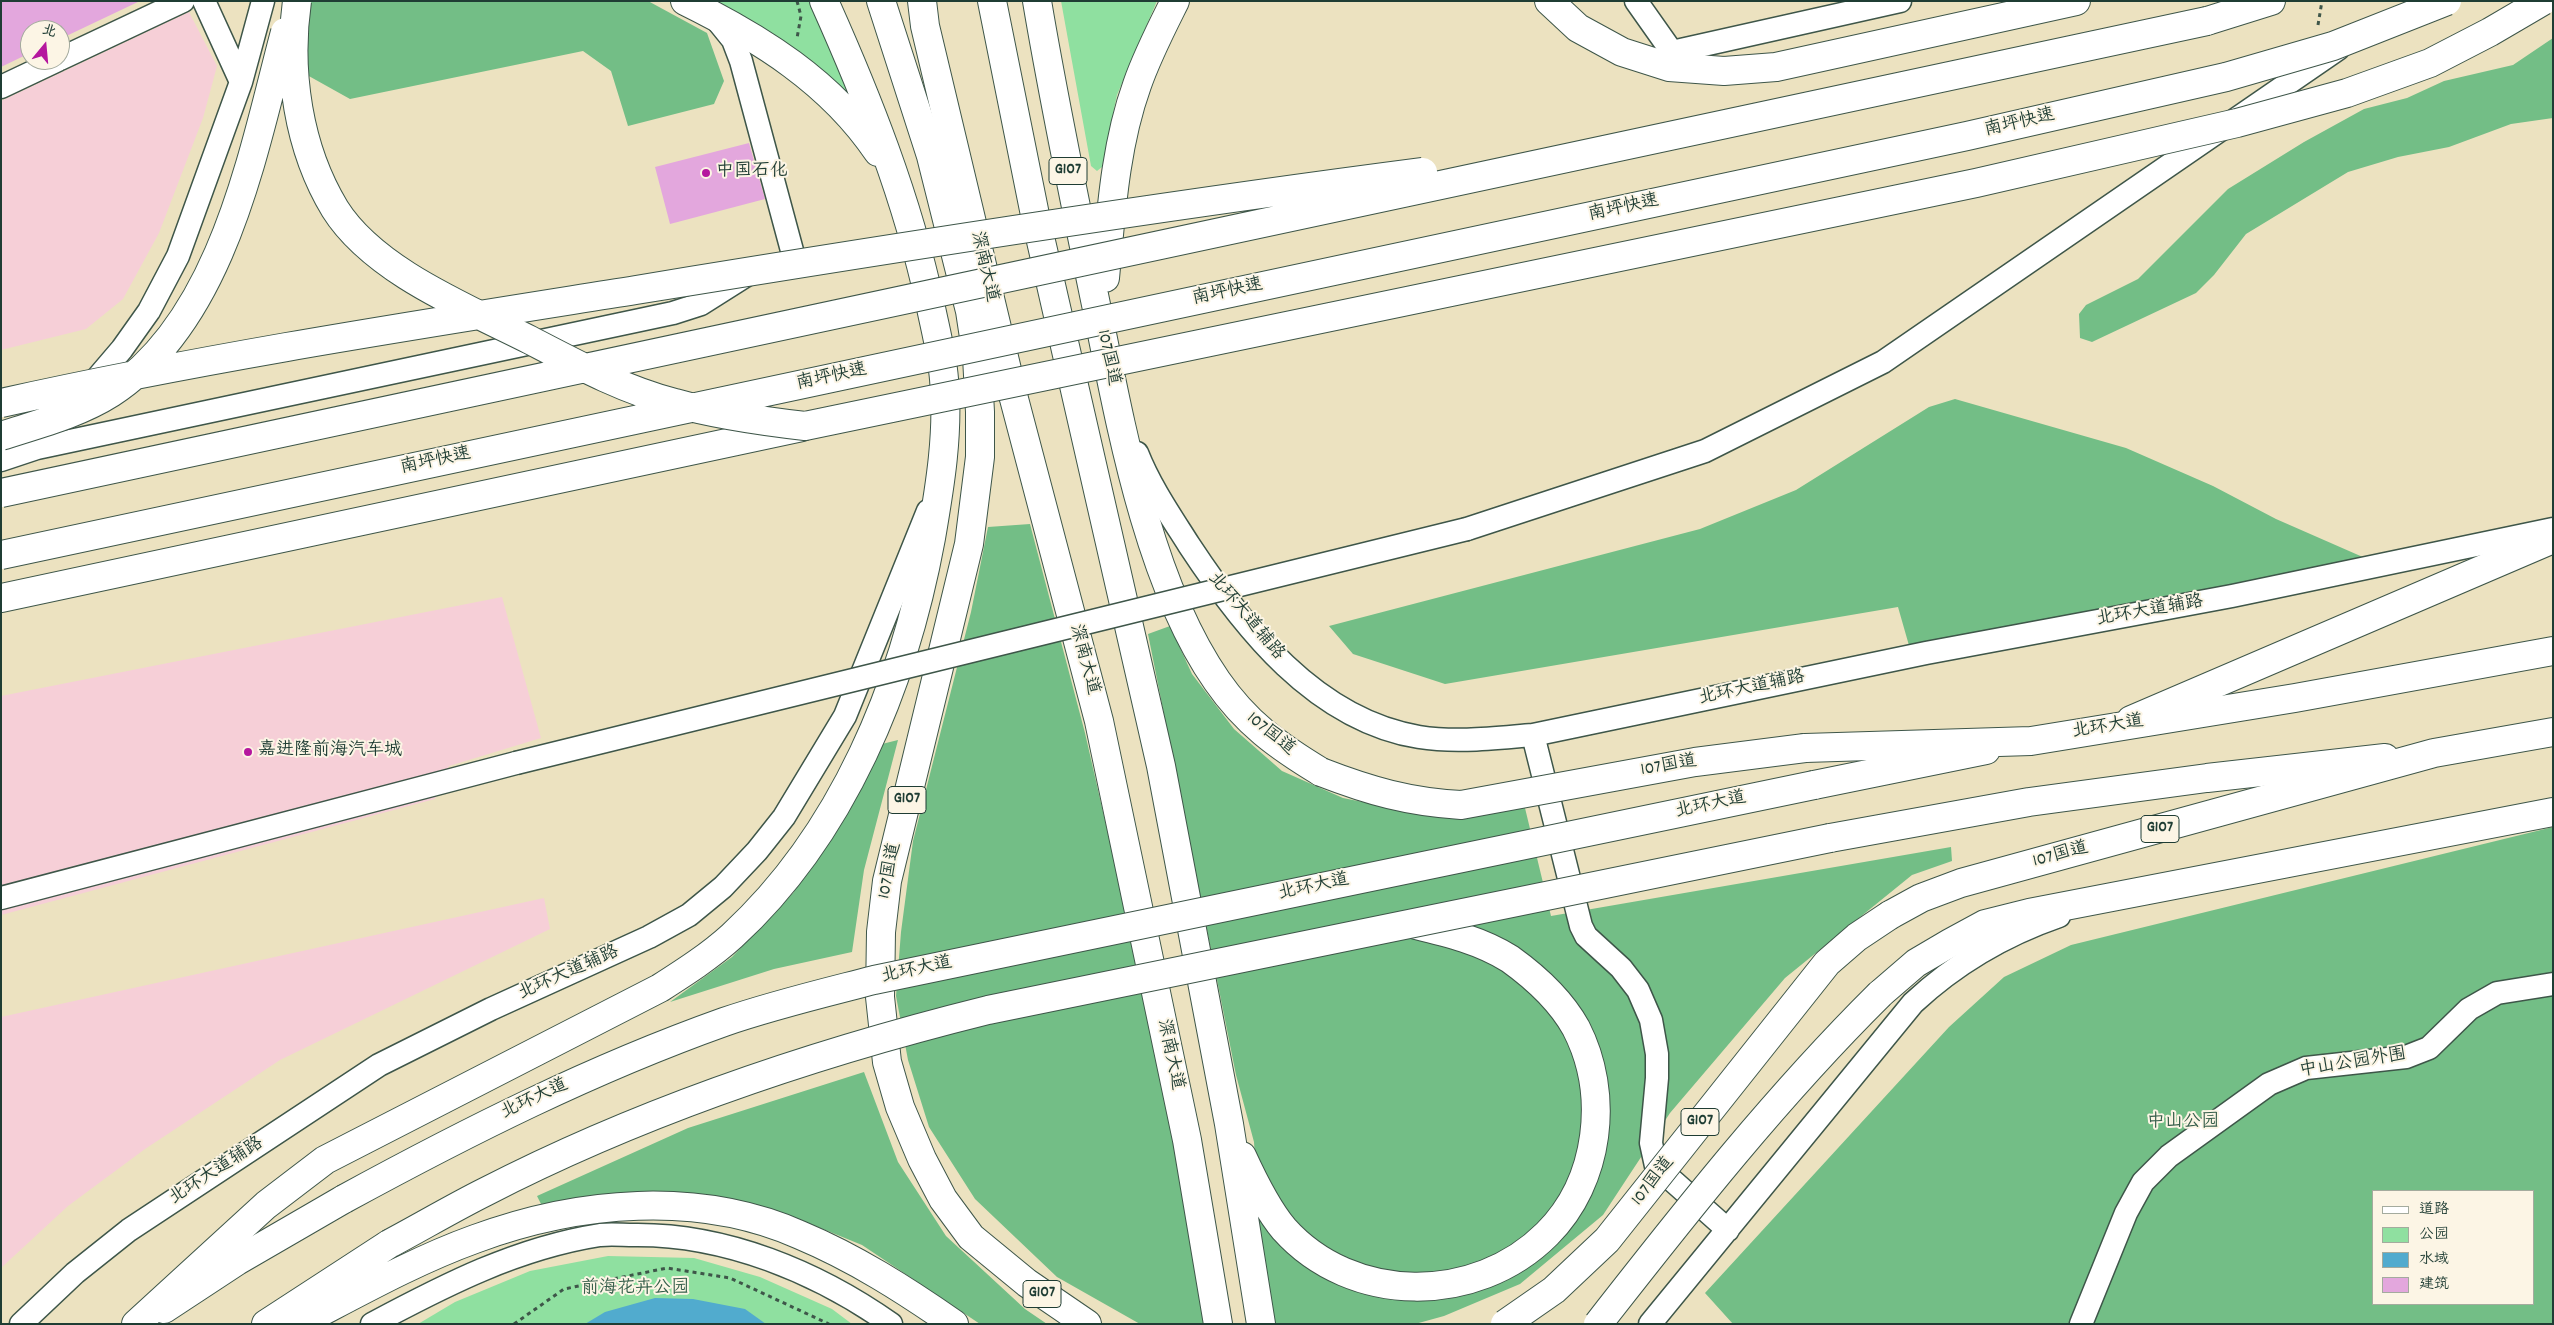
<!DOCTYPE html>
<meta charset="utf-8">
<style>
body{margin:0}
#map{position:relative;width:2554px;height:1325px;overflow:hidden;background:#ece2c0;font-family:Dekko,"LXGW WenKai TC",sans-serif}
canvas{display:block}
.frame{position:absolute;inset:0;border:2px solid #1f3d34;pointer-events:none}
.legend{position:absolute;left:2372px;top:1190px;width:162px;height:115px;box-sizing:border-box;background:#fcf5e5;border:1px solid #a4ab9e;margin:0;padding:6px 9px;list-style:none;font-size:15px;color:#1f3d34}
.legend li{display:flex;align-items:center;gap:10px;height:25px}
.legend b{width:25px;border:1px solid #a4ab9e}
.north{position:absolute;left:20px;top:20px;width:50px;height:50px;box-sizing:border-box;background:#fcf5e5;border:1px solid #a4ab9e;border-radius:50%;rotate:17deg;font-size:14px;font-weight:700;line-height:20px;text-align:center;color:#1f3d34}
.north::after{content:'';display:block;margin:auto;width:18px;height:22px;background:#b5179e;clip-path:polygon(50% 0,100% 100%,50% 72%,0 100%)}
</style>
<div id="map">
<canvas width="2554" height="1325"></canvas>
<div class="frame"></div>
<ul class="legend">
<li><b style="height:6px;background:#fff"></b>道路</li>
<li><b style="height:14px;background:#8fe0a0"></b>公园</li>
<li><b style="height:14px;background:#51abce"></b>水域</li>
<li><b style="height:14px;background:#e3a7dd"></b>建筑</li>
</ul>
<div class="north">北</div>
</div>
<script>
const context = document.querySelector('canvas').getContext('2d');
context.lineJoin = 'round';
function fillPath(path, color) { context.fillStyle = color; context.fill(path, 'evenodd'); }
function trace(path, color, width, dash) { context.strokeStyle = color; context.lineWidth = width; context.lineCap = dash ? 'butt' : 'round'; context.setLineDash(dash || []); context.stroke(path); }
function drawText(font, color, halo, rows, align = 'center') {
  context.font = font + ' Dekko,"LXGW WenKai TC",sans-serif'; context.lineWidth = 4; context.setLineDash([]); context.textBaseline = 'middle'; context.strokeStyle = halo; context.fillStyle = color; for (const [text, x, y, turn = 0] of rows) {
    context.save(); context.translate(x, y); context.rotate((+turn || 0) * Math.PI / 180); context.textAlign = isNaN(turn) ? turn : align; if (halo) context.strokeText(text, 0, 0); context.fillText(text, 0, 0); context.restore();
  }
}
fillPath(new Path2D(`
 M189 12 217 66 203 118 159 233 123 299 86 329 1 350V101Z
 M502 597 541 738 449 766 435 799 1 915V696Z
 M544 898 550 929 280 1060 145 1149 68 1206 1 1268V1017Z`), '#f6cfd7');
fillPath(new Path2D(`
 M715 1H811L854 101 805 56Z
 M1061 1H1157L1117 95 1102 167 1097 171 1091 166Z
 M608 1256 694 1258 760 1277 832 1309 852 1324H418L455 1302 530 1271Z`), '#8fe0a0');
fillPath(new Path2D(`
 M308 1H648L707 33 724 81 714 104 628 126 611 71 583 51 350 99 307 75 305 20Z
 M2553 38V118L2511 124 2449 147 2398 157 2348 172 2246 234 2214 275 2196 293 2092 342 2080 338 2079 314 2086 305 2138 279 2228 189 2304 142 2364 109 2407 98 2444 81 2513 65Z
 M1955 399 2126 448 2213 486 2276 519 2381 565 1912 656 1898 607 1445 684 1353 654 1329 626 1700 529 1796 490 1929 407Z
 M1030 524 1085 733 1171 1110 1209 1324H1140L1057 1277 975 1199 929 1127 908 1060 896 996 901 932 913 841 971 612 988 527Z
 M1170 626 1192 674 1234 729 1282 771 1343 798 1442 818 1525 808 1551 916 1951 847 1952 861 1912 875 1785 978 1670 1113 1603 1215 1520 1284 1444 1316 1415 1324H1272L1260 1238 1254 1142 1236 1075 1148 634Z
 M898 740 864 870 852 952 774 969 670 1002 732 957 793 893 846 816 878 745Z
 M2553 827V1324H1733L1705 1293 1949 1027 2004 977 2071 945ZM2373 1191H2533V1304H2373Z
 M864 1072 898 1162 946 1236 1025 1309 1047 1324H980L862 1245 781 1212 726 1198 625 1194 541 1204 537 1196 688 1128Z`), '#73be86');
fillPath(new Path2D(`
 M655 1298 693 1299 745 1309 766 1324H585L605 1312Z`), '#51abce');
fillPath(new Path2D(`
 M1 1H140L60 39V30H30V53L1 67Z
 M749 143 765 199 670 224 655 167Z`), '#e3a7dd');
const minor = new Path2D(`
 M204 1 241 82
 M1636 1 1672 52 1900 1
 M716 19 733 40 741 61 794 258
 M60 59 183 1
 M1 87 58 60
 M87 390 122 349 149 311 178 256 241 82 263 1
 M37 448 673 313 701 304 750 273
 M1137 453C1150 486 1170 515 1189 545 1243 627 1315 720 1419 737 1457 743 1495 738 1533 735L1926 653 2232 596 2553 529
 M1 460 37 448 47 437
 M1467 529 1705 451 1883 362 2338 49
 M1533 735 1581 926 1586 936 1621 968 1638 990 1651 1020 1657 1054V1078L1651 1143 1656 1166 1728 1230
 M1 898 516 763
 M21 1324 75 1273 129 1230 379 1065 491 1009 649 937 689 915 723 887 757 851 784 817 845 716 928 511
 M372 1324C445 1285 517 1248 600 1235 611 1234 623 1235 634 1235 726 1234 817 1272 891 1324
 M1650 1324 1913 1003C1956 963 2004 935 2059 916
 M2081 1324 2126 1213 2143 1182 2169 1156 2269 1084 2306 1068 2406 1057 2429 1048 2469 1009 2497 993 2553 984`);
const major = new Path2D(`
 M922 1 925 26 1013 395 1099 721 1187 1140 1218 1324
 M992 1 1035 215 1161 766 1229 1124 1261 1324
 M2131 720 2553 539
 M1814 785 1986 750
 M1830 838 2029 802 2207 778 2385 758
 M1242 1156C1253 1180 1267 1209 1284 1229 1352 1305 1476 1305 1547 1234 1600 1181 1610 1094 1576 1028 1561 1001 1535 977 1510 959 1480 940 1445 932 1412 924
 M164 1309 237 1261 344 1199
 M266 1324 389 1244
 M298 1324C356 1294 414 1261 475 1239 578 1201 698 1190 800 1235 855 1258 905 1290 954 1324`);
const highway = new Path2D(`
 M685 1C760 38 831 82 878 152
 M881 1 931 156 970 311 977 357 980 412V457L969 544 887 881 881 932 880 997 887 1062 900 1107 922 1159 943 1199 971 1237 1027 1283 1087 1324
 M1037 1C1055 108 1077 213 1099 319 1122 433 1150 585 1217 681 1246 723 1278 746 1321 772
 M1549 1 1578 28 1622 52 1669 67 1724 71 1776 67 2076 1
 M2207 21 2271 1
 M1105 278C1111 214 1115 146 1137 85 1147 56 1161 29 1175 1
 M980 330 1013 395
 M1 598 802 427
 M1805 748 2031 741 2295 698 2553 651
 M1890 915 1921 898 1961 883 2434 753 2553 732
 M1880 994 1916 963 1950 943 1985 924 2029 913 2553 812
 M136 1324 266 1205 325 1160 660 988C685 972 710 956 732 936 843 834 904 685 931 538 940 486 949 432 944 379 942 354 935 328 930 303 907 198 868 99 824 1`);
trace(minor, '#3e5649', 25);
trace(major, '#3e5649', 30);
trace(highway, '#3e5649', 30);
trace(new Path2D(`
 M797 1 801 16 797 38
 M2318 25 2322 1
 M514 1324 564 1289 667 1268 730 1278 829 1324`), '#3e5649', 3, [4, 4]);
trace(minor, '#fff', 22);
trace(major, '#fff', 28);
trace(highway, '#fff', 28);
const minorBridge = new Path2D(`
 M516 763 1467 529`);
const majorBridge = new Path2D(`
 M344 1199C467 1132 592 1069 724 1022 773 1005 824 993 874 980L1814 785
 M389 1244C421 1227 453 1208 485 1192 644 1110 815 1053 988 1010L1830 838`);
const highwayBridge = new Path2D(`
 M297 1C287 71 298 148 335 209 374 271 467 308 530 340 576 364 624 390 675 403 717 415 761 421 805 426L1976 183 2237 123 2347 93 2430 63 2490 32 2543 1
 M1 403C212 356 423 324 636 290 898 247 1160 206 1423 172
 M1 436C38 424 78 414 111 393 223 320 253 152 285 32
 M1 493 2207 21
 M1 555 1967 136 2226 77 2333 46 2447 1
 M1321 772C1370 791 1409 802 1461 805L1695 762 1805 748
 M1505 1324 1554 1290 1607 1240 1827 963 1857 937 1890 915
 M1598 1324C1687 1210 1777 1096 1880 994`);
trace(minorBridge, '#3e5649', 25, []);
trace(majorBridge, '#3e5649', 30, []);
trace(highwayBridge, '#3e5649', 30, []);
trace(minorBridge, '#fff', 22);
trace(majorBridge, '#fff', 28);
trace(highwayBridge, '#fff', 28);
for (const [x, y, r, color] of [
 [706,173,5,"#b5179e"],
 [248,752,5,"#b5179e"]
]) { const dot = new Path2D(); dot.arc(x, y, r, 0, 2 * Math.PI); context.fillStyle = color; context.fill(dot); trace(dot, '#fcf5e5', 2); }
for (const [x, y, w] of [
 [1068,171,38],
 [907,800,38],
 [2160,829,38],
 [1700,1122,38],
 [1042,1294,38]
]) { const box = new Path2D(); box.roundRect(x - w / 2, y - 13.5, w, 27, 4); context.fillStyle = '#fcf5e5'; context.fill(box); trace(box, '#1f3d34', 1); }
drawText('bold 16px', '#1f3d34', null, [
 ["G107",1068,171],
 ["G107",907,800],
 ["G107",2160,829],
 ["G107",1700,1122],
 ["G107",1042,1294]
]);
drawText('18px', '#1f3d34', '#fcf5e5', [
 ["南坪快速",2020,124,-13],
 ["南坪快速",1624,209,-12],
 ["深南大道",983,267,77],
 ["南坪快速",1228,293,-12],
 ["107国道",1107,358,78],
 ["南坪快速",832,378,-12],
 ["南坪快速",436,462,-12],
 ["北环大道辅路",2150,612,-10],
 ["北环大道辅路",1245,617,50],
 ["深南大道",1083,660,75],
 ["北环大道辅路",1752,689,-12],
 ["北环大道",2108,728,-9],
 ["107国道",1270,735,39],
 ["107国道",1669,767,-10],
 ["北环大道",1711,806,-12],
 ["107国道",2061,856,-15],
 ["107国道",891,871,-79],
 ["北环大道",1314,888,-12],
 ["北环大道",917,971,-12],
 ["北环大道辅路",569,974,-24],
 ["深南大道",1169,1055,78],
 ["中山公园外围",2353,1064,-9],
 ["北环大道",535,1100,-25],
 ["北环大道辅路",217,1172,-33],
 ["107国道",1654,1182,-52]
]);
drawText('18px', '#1f3d34', '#fcf5e5', [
 ["中国石化",716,173],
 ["嘉进隆前海汽车城",258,752]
], 'left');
drawText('18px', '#355e4a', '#fcf5e5', [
 ["中山公园",2183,1124],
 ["前海花卉公园",635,1290]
]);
</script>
